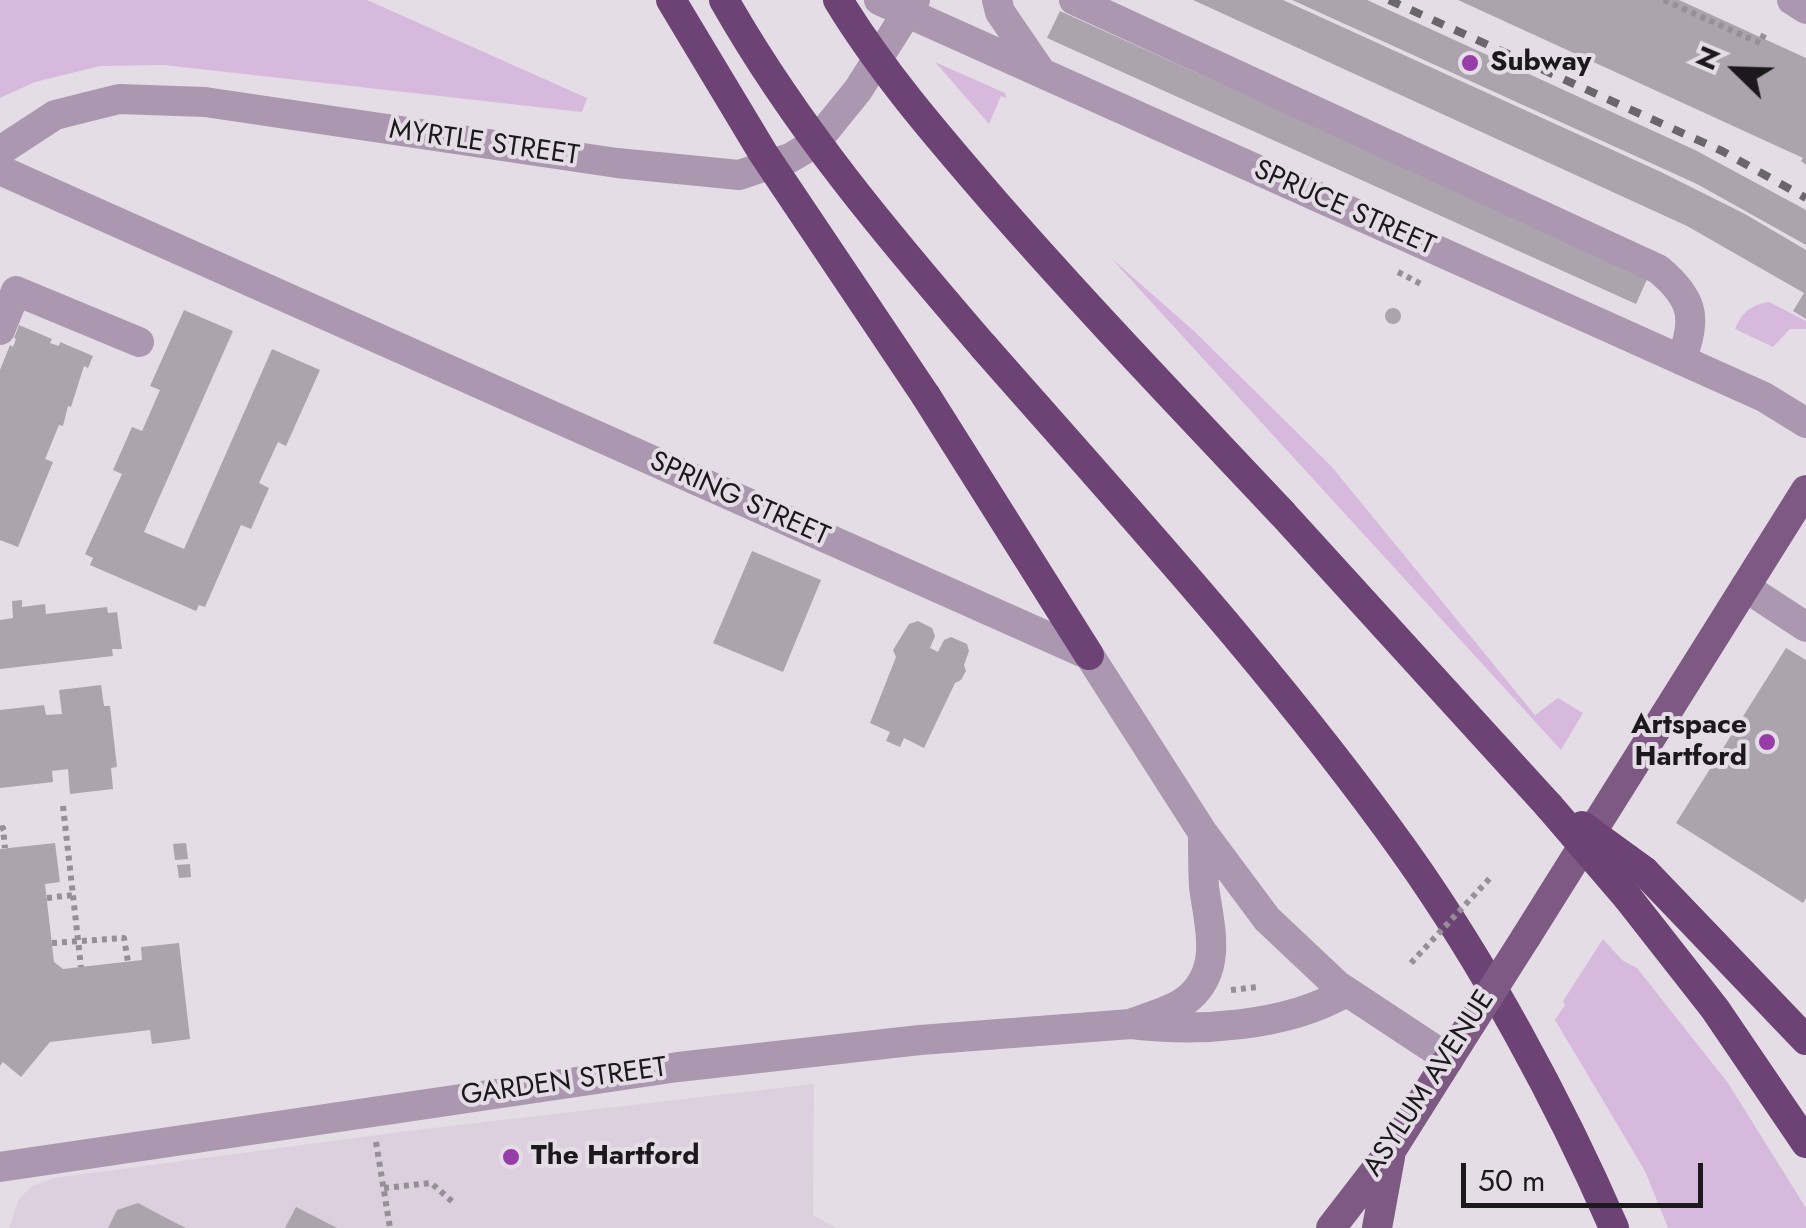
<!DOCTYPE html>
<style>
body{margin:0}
#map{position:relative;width:1806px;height:1228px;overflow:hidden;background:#e5dde6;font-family:Jost,sans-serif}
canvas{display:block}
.north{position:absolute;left:1686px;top:20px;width:100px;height:100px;-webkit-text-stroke:8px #e5dde6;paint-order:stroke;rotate:293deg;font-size:28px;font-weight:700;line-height:40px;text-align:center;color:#1b191c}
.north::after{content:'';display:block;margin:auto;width:35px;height:45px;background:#1b191c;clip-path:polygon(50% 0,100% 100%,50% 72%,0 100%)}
.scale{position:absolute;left:1461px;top:1163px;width:242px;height:45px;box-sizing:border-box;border:5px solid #1b191c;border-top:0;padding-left:12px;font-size:30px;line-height:35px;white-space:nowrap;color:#1b191c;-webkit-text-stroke:8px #e5dde6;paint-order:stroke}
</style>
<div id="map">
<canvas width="1806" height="1228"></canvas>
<div class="north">N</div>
<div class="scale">50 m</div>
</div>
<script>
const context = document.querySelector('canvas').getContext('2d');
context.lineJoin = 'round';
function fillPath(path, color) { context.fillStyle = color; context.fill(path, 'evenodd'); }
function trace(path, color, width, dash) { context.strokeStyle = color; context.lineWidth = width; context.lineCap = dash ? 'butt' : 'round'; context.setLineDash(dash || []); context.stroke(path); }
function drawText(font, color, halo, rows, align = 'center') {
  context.font = font + ' Jost,sans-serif'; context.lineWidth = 8; context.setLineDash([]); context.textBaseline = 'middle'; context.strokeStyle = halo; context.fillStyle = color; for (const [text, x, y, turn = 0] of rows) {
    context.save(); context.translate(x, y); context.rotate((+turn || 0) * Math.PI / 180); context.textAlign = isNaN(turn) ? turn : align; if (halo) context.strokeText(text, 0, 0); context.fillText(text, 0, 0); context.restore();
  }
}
fillPath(new Path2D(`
 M814 1084 813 1215 836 1228H9L19 1199 32 1186 55 1178 407 1131Z`), '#dccfde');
fillPath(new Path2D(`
 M0 0H367L587 98 582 112 164 65 100 66 35 82 0 98Z
 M935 62 1005 93 1006 98 1001 96 989 124Z
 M1111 258 1194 331 1332 467 1535 715 1558 698 1583 713 1561 750Z
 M1769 302 1806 321V329H1790L1773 347 1735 329C1742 312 1751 305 1769 302Z
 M1603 939 1622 960 1637 968 1728 1083 1806 1208V1228H1668L1645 1171 1555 1020 1565 1005 1563 1001Z`), '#d8b9de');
fillPath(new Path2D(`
 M1193 0H1283L1661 172 1745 214 1806 250V319L1793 311 1804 293 1687 226Z
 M1292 0H1367L1695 150 1806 210V245L1697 184Z
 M1458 0H1679L1806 58V165L1801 161 1803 158Z
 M1060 11 1648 277 1636 304 1047 38Z
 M1385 316a8 8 0 1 1 16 0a8 8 0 1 1-16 0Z
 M184 310 233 331 144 532 184 549 272 349 320 370 286 446 278 442 259 483 269 488 251 529 241 525 205 607 199 605 196 611 90 565 93 558 85 554 122 474 113 470 132 427 142 431 160 390 150 386Z
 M19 325 52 339 50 343 59 346 60 342 93 356 88 368 84 366 71 407 68 406 63 426 59 425 45 459 53 462 18 547 0 540V370L10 345 13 347 16 339 14 338Z
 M752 551 821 580 783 672 713 643Z
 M22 600V607L45 604 46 614 107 607 108 613 117 612 122 649H112L113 656 0 669V620L13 618 12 601Z
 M918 621 932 628 935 636 930 648 938 652 944 640 951 637 967 644 969 651 964 665 966 671 961 680 955 683 924 748 904 738 900 747 886 741 890 732 870 723 896 657 893 650 909 624Z
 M1786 648 1806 660V898L1803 903 1676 823Z
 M101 685 104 706H110L117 767 111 768 113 789 70 794 68 769 52 771 53 782 0 788V710L44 705 46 715 62 714 59 690Z
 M55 843 60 882 45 884 54 962 63 969 142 960 141 947 179 943 190 1039 152 1044 150 1030 50 1042 21 1077 3 1062 0 1066V849Z
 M186 843 188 859 175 860 173 844Z
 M190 864 191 877 179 878 177 865Z
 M138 1203 168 1219 186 1228H108L117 1210Z
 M296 1207 337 1228H285Z`), '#aba4ad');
trace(new Path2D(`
 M1664 0 1760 43 1766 30
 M1398 272 1421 284
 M63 806 81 967
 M0 829 3 828 5 848
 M47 898 73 895
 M52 943 124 938 128 962
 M1231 990 1258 987
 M376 1142 390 1228
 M384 1188 431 1183 454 1203`), '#958f96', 6, [5, 5]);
trace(new Path2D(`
 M879 0 1764 397 1806 423
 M997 0 1000 12 1041 72
 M1074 0 1658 269C1693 298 1698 318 1681 360
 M1792 0 1806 9
 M0 151 55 115 119 99 205 102 617 163 739 175 790 158 815 143 858 90 915 0
 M0 170 1089 655 1203 833 1267 919 1337 985 1449 1059
 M0 330 16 291 139 342
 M1745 587 1806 627
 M1133 1023C1151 1016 1175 1010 1190 997 1223 967 1209 925 1204 887 1203 869 1203 851 1203 833
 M0 1167 678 1067 920 1040 1131 1024C1198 1032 1286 1027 1346 992`), '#ab97af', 30);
trace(new Path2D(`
 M1526 937 1806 490
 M1331 1228 1392 1149 1458 1044
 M1377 1228 1390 1157`), '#7e5984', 30);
trace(new Path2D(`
 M984 347C1128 511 1278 674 1405 852 1484 963 1560 1103 1614 1228
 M926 396 1089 655
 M1282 513 1549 806
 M1644 871 1806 1040
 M1628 898 1715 1009 1806 1143`), '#6d4375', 30);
trace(new Path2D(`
 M1389 0 1722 151 1806 198`), '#6a666b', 8, [12, 12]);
trace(new Path2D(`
 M1411 963 1491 877`), '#958f96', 6, [5, 5]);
trace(new Path2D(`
 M1458 1044 1526 937`), '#7e5984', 30);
trace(new Path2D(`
 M671 0 763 153 926 396
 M724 0C796 127 889 237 984 347
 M838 0C883 74 941 140 997 205 1089 310 1186 411 1282 513
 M1549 806 1628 898
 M1582 826 1644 871`), '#6d4375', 30);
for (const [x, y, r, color] of [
 [1470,63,10,"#973da8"],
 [1767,742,10,"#973da8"],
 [511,1157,10,"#973da8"]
]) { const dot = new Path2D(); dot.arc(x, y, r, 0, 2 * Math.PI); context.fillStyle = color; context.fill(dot); trace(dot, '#e5dde6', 4); }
drawText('bold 28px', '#1b191c', '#e5dde6', [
 ["Subway",1490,63],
 ["Artspace",1747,726,"right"],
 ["Hartford",1747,758,"right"],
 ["The Hartford",531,1157]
], 'left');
drawText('28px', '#1b191c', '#e5dde6', [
 ["MYRTLE STREET",484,144,8],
 ["SPRUCE STREET",1344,209,24],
 ["SPRING STREET",739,500,24],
 ["GARDEN STREET",564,1083,-8],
 ["ASYLUM AVENUE",1430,1084,-57]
]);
</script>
